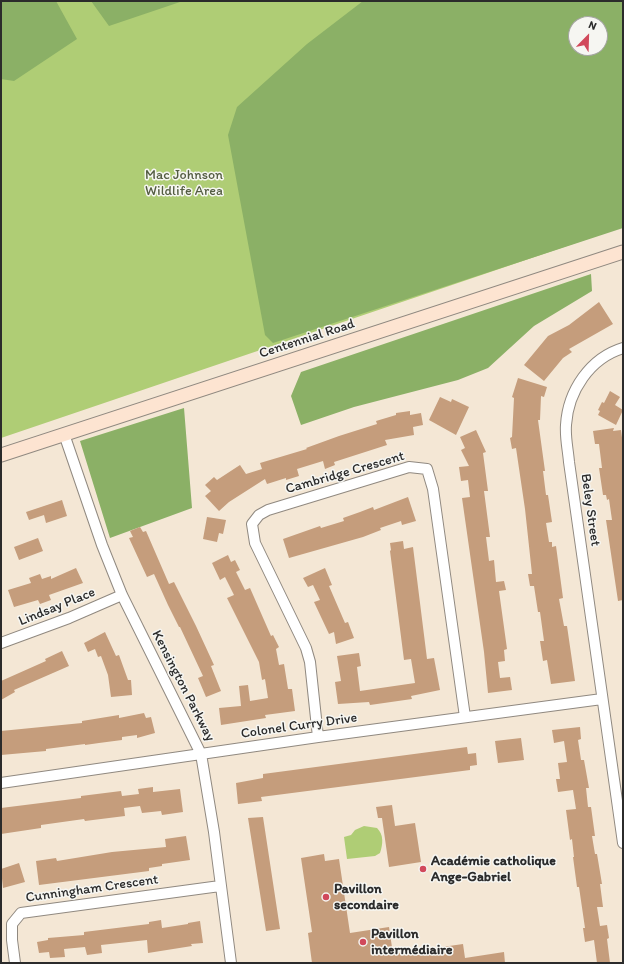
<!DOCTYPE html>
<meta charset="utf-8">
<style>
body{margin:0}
#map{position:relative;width:624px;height:964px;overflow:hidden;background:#f4e7d5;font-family:Itim,sans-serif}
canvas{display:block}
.frame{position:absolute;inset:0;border:2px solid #2b2b2b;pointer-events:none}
.north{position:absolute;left:568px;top:16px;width:40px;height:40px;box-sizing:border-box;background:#f6f6f2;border:1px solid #a5a5a2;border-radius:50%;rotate:23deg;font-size:11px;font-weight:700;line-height:16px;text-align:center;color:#2b2b2b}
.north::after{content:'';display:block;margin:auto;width:14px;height:18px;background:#d1495b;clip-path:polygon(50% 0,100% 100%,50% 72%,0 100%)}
</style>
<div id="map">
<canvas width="624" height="964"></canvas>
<div class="frame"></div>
<div class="north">N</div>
</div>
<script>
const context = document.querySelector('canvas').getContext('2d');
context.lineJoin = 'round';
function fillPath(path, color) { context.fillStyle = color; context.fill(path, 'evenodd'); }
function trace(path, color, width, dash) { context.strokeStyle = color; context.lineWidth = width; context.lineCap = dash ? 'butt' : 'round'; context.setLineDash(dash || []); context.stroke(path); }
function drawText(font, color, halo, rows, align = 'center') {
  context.font = font + ' Itim,sans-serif'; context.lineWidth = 3; context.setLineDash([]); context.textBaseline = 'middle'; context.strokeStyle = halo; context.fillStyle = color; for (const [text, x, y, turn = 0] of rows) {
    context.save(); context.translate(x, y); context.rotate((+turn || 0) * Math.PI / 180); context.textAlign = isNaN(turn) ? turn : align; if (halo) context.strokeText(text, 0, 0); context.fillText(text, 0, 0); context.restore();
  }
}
fillPath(new Path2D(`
 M1 1H623V227L1 438ZM576 24H600V48H576Z
 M364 826 377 828C384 835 383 844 380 853L375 856 347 859 344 837 351 835 355 830Z`), '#afcd75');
fillPath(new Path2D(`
 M1 1H56L77 39 14 81 1 79Z
 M91 1H183L109 26Z
 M363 1H623V228L273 343 265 335 228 135 237 107 307 44ZM576 24H600V48H576Z
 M591 274 592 291 534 326 488 368 458 380 354 407 301 425 291 396 301 372Z
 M184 408 192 508 110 538 80 441Z`), '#8bb066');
fillPath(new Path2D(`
 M599 302 613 324 569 349 572 352 563 358 544 381 524 365 548 336 569 325Z
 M518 378 547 387 544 397 541 396 540 420H538L545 471H543L546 495H548L552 522 546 523 549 542H552V547L556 546 563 598 559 599 564 626H567L575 681 551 684 547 660 543 661 540 641H544L540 612H538L534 586H530L528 574H532L525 509 516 448 512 449 510 438 512 437 514 398 512 397Z
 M610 391 620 397 615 405 623 410 616 425 598 415 600 411 598 410 602 402 604 403Z
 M440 397 451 402 452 399 469 407 456 435 429 420Z
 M410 411V415L421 413 423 425 413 427 414 435 385 440 387 445 334 462 335 465 325 469 323 461 297 469 299 476 286 480V478L267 484 265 479 229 502 219 511 205 496 211 491 205 485 214 477 217 480 240 465 246 474 262 469 260 463 307 449 306 448 339 436 377 424 376 421 396 415V413Z
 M614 428 613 431 621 430 623 445V600L618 601 606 520H612L609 499 607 500 606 495H603L599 468H602L599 444H595L593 431Z
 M476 430 486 452 483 453 488 491H484L490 537H486L489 561 494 560 496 582 504 581 506 590 499 591 507 649 504 650 505 661 498 662 500 678 510 677 512 690 488 693 484 652 462 498 470 497 468 480 461 481 459 467 469 466 461 450 465 448 460 437Z
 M408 497 416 521 402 525 401 521 380 528 381 530 363 537 289 558 283 539 320 526 321 528 344 521 343 518 360 512 373 507 374 510Z
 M62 500 67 516 46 523 44 515 29 520 26 512Z
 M207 517 226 520 223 534 219 533 217 542 203 539Z
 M140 527 143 532 146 531 169 584 174 582 196 626 214 665 211 666 221 691 206 697 198 678 203 676 180 627H179L168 605 154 574 147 577 129 538 133 537 130 531Z
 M38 538 43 551 19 560 14 547Z
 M403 541 404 549 413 547 427 659 434 658 440 690 411 696 412 699 370 705 369 702 338 704 335 682 341 681 337 656 359 653 361 666 357 667 360 691 415 683 411 659 404 660 390 551 391 550 390 543Z
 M228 555 231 562 235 560 240 570 236 572 245 590 250 588 271 636 273 635 279 647 276 649 279 665 284 664 288 689H292L295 711 265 715 266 718 221 725 219 708 241 706 239 686 248 685 250 701 268 698 265 679 262 680 259 662 227 598 234 595 225 577 220 580 212 563Z
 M76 568 83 583 49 595 51 600 40 604 38 600 14 607 8 590 31 583 29 578 40 574 42 579 51 576V579Z
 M325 568 332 585 329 586 345 623 348 622 354 638 336 644 334 632 329 634 314 602 320 600 313 585 308 587 303 578Z
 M105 632 116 656 119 655 128 680H131L132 695 111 697 108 675 101 656 98 657 95 649 88 652 84 643Z
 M62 651 69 666 14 690 15 692 1 700V681L46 661 45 659Z
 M144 713 146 718 151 717 155 733 137 738V735L122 737V740L99 743 85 745V744L46 749V751L1 755V731L82 723V721L119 715V718Z
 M580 727 581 739 578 740 581 760H584L589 788H586L588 807H591L595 836H592L595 854H597L602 884H600L603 907H597L600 926 607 925 609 938 607 939 610 963H597L594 940 585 942 583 928H585L579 887H577L573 857H574L572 839 570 840 566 810 576 809 573 790 558 792 556 779H560L558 763 567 762 564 741 554 743 552 730Z
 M521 738 524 760 498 763 495 741Z
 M467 747 468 754 476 753 477 765 470 766V770L261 797 262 801 238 804 236 783 263 778V774Z
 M153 787V792L180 789 183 812 162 815 161 811 142 813 140 806 124 808 125 816 85 821 84 819 41 825V828L1 834V808L81 798V796L121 791 122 796 139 794 138 789Z
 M392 805 395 826 415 823 421 862 389 867 382 818H378L376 807Z
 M263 817 280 929 266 931 248 818Z
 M186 836 190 860 162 864V866L149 868V871L39 885 36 861 56 858 57 861 112 852 166 847 165 839Z
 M324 854 325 861 339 859 350 933 389 927 393 954 463 944 465 958 504 952 505 963H312L308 933 312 932 301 858Z
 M19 863 25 882 3 888 1 869Z
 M161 920 162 928 188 924V923L200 921 203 943 191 944 192 946 148 953 147 940 101 945 102 953 87 955 85 947 64 949 65 957 50 958 49 952 39 953 37 942 48 940V938L84 935V932L149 924V922Z`), '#c59d7c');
const street = new Path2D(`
 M623 348C590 358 568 391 566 425 565 437 568 450 569 462L623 843
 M64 434 102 545 122 595 201 754 214 832 231 963
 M1 643 69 618 122 595
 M318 737 310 662 306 648 255 543 252 524 259 515 268 510 409 467 427 469 433 489 465 717
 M1 783 318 737 602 699
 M15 963 12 940V924L21 913 220 886`);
const secondary = new Path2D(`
 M1 455 623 252`);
trace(street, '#908980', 12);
trace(secondary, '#908980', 15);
trace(street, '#fff', 10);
trace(secondary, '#fde4d1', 13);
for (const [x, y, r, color] of [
 [423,869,4,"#d1495b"],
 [326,897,4,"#d1495b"],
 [363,942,4,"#d1495b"]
]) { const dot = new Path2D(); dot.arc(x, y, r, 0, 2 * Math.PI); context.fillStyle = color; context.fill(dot); trace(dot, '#f6f6f2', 1.5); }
drawText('14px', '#535c41', '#f6f6f2', [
 ["Mac Johnson",184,175],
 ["Wildlife Area",184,191]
]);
drawText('14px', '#2b2b2b', '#f6f6f2', [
 ["Centennial Road",307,339,-18],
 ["Cambridge Crescent",345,473,-16],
 ["Beley Street",590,510,82],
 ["Lindsay Place",57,607,-22],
 ["Kensington Parkway",183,686,63],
 ["Colonel Curry Drive",299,726,-8],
 ["Cunningham Crescent",92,889,-8]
]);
drawText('bold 14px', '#2b2b2b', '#f6f6f2', [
 ["Académie catholique",431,861],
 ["Ange-Gabriel",431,877],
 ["Pavillon",334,889],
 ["secondaire",334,905],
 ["Pavillon",371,934],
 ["intermédiaire",371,950]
], 'left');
</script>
